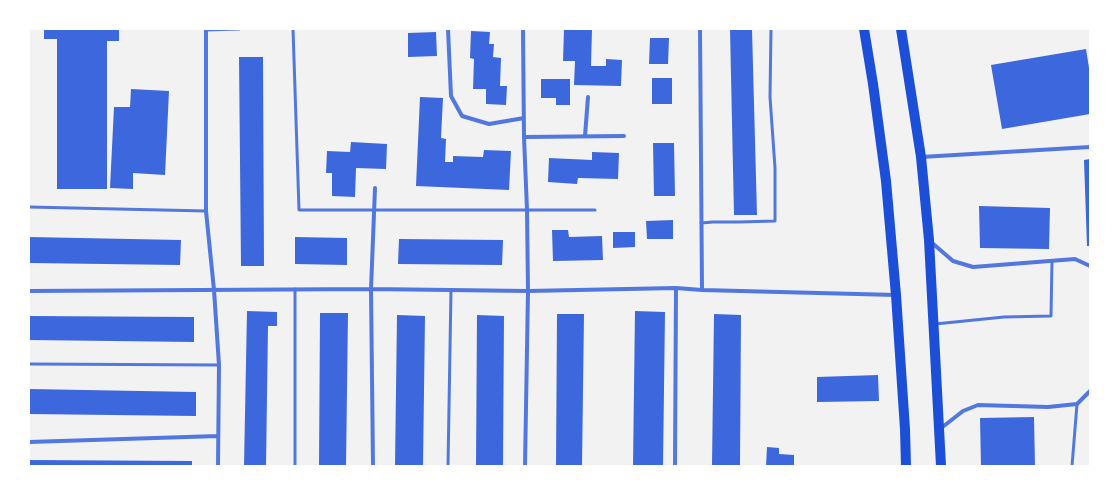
<!DOCTYPE html>
<style>
body{margin:0}
#map{position:relative;width:1119px;height:495px;overflow:hidden;background:#f2f2f2;font-family:"Open Sans",sans-serif}
canvas{display:block}
.frame{position:absolute;inset:0;border:30px solid #fff;pointer-events:none}
</style>
<div id="map">
<canvas width="1119" height="495"></canvas>
<div class="frame"></div>
</div>
<script>
const context = document.querySelector('canvas').getContext('2d');
context.lineJoin = 'round';
function fillPath(path, color) { context.fillStyle = color; context.fill(path, 'evenodd'); }
function trace(path, color, width, dash) { context.strokeStyle = color; context.lineWidth = width; context.lineCap = dash ? 'butt' : 'round'; context.setLineDash(dash || []); context.stroke(path); }
fillPath(new Path2D(`
 M44 29H119V41H107V189H57V39H44Z
 M564 29H592L591 66H606V59L622 60 621 86 574 85 575 61H563Z
 M730 29H752L757 215H734Z
 M471 31 490 32 489 44H494L493 57 501 58 500 86H507L506 105 486 104V89H473L474 59 470 58Z
 M436 32 437 56 408 57V33Z
 M650 38H669L668 64H649Z
 M1086 49 1090 74V114L1002 129 991 65Z
 M239 57H263L264 266H241Z
 M652 78H672V104H652Z
 M541 79H570V105H556V98H541Z
 M131 89 169 91 165 175 133 173V189L110 188 114 107H130Z
 M420 97 443 98 441 138 446 139 445 162H453V156L483 157 484 150 511 151 509 190 416 186Z
 M351 142 387 144 386 169 356 168 355 197 332 196V173H326L327 151 350 152Z
 M653 143H674L675 196H654Z
 M592 152 619 153 618 179 578 178 577 184 548 182 549 158 592 160Z
 M1090 159V246H1087L1084 160Z
 M979 206 1050 208 1049 249 980 248Z
 M673 220V239H647L646 221Z
 M552 230H568L569 237 602 236 603 260 553 261Z
 M613 232H635V247L613 248Z
 M29 237 181 240 180 265 29 263Z
 M295 237 347 238V265L295 264Z
 M399 239 503 240 502 265 398 264Z
 M247 311 277 312V326H268L266 466H244Z
 M635 311 665 312 663 466H633Z
 M320 313H348L346 466H319Z
 M557 314H584L582 466H556Z
 M714 314 741 315 740 465H712Z
 M397 315 425 316 423 466H395Z
 M477 315 504 316 503 466H476Z
 M29 316 194 317V342L29 340Z
 M878 375 879 401 817 402V377Z
 M29 389 196 392V416L29 414Z
 M1034 417 1035 466H981L980 418Z
 M767 447 779 448V454L794 455V466H766Z
 M29 460 192 461V466H29Z`), '#3d67dc');
trace(new Path2D(`
 M293 29 299 210H595
 M206 30 239 29
 M29 207 206 211
 M701 223 713 222H739L775 221V168L770 97 771 29
 M935 324 1004 317 1051 316 1052 261
 M29 364 219 365
 M295 466V289
 M448 466 451 290
 M1072 466 1077 404`), '#5277de', 3);
trace(new Path2D(`
 M206 29V211L214 290 219 365 218 466
 M448 29 451 96 462 116 489 124 524 118
 M523 29 524 137 527 210 528 291 525 466
 M700 29 702 290
 M585 136 588 97
 M524 137 624 136
 M921 157 1090 147
 M931 242 953 261 973 267 1075 259 1090 266
 M29 291 371 289 528 291 676 288 702 290 896 295
 M940 429 963 411 978 405 1048 407 1077 404 1090 391
 M29 442 218 436
 M373 466 371 289 375 188
 M675 466 676 288`), '#5277de', 4);
trace(new Path2D(`
 M864 29 873 84 886 181 896 295 905 429 906 466
 M901 29 921 157 929 240 941 466`), '#1d4ed8', 10);
</script>
